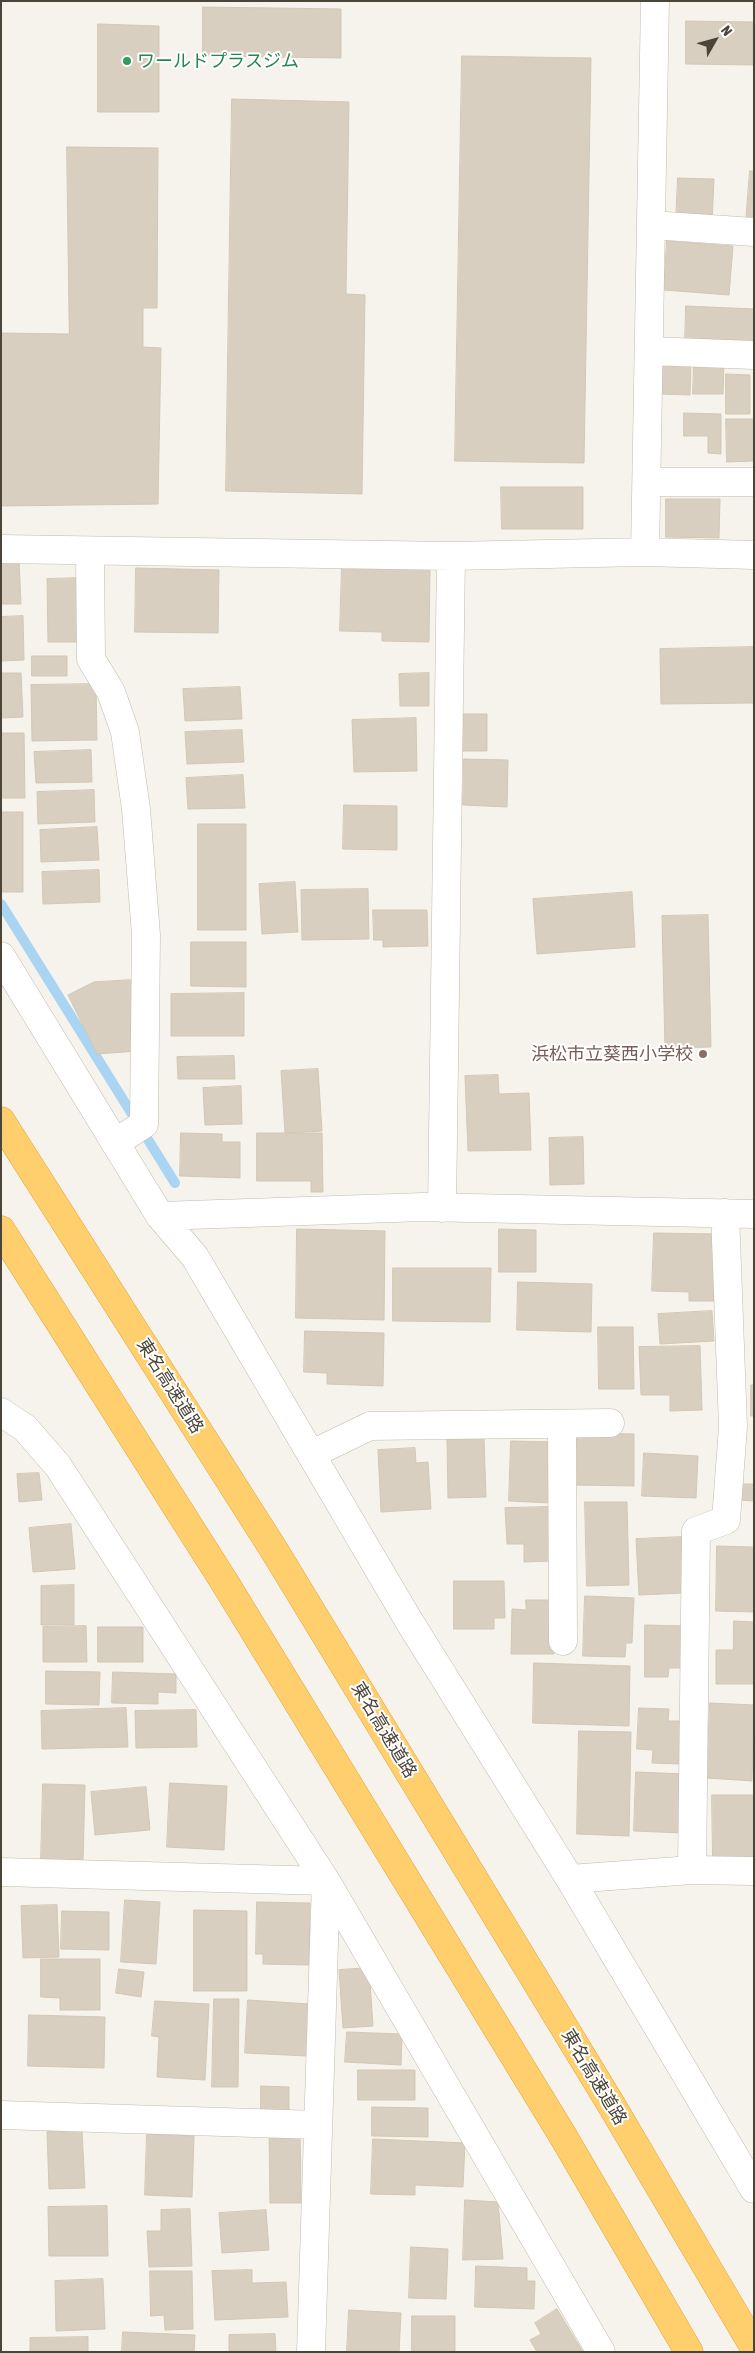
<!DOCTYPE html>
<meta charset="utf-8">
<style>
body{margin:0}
#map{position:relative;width:755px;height:2353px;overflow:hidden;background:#f6f3ec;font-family:"Asap Condensed",sans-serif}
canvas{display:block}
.frame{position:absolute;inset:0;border:2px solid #4b4439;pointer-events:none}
.north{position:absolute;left:690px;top:15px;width:50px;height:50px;-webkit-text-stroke:4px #fff;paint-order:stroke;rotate:52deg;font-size:14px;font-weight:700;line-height:20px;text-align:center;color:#4b4439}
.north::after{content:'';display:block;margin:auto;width:18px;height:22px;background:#4b4439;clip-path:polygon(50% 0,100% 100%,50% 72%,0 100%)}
</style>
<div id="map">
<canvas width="755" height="2353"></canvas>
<div class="frame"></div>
<div class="north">N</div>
</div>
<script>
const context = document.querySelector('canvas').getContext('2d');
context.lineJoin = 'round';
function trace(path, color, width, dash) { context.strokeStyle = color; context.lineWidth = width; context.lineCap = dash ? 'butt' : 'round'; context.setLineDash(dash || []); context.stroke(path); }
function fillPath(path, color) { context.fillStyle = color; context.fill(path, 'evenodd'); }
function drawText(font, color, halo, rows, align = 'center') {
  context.font = font + ' "Asap Condensed","Noto Sans JP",sans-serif'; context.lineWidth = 4; context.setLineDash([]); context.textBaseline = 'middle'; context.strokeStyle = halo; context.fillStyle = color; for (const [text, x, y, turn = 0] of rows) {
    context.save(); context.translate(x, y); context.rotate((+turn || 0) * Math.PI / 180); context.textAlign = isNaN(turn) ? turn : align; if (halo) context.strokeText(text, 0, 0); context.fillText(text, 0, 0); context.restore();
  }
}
trace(new Path2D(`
 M1 904 175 1183`), '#a9d4f2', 10);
const building = new Path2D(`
 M203 7 341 9V58L203 56Z
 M686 21 753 22V65L686 64Z
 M98 24 159 26V112H98Z
 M462 56 591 58 584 463 455 461Z
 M232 99 349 102 346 294 365 295 362 494 226 491Z
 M67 147 158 148 157 308H143V347L161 348 158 504 1 506V333L69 334Z
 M750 171H754V222H746Z
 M678 178 714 179 712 222 676 220Z
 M667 241 733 246 729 295 664 290Z
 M686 306 754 309V346L685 343Z
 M661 361 691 362 690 395 660 394Z
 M694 361H724L723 394H693Z
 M726 374 750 375V414H726Z
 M684 413 721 414V454L708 453V436H684Z
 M726 419H754V461L727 462Z
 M501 487H583V529H502Z
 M666 499H720L719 538 666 537Z
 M1 560H19L21 604H1Z
 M342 566 430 568 429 642 382 641V632L340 631Z
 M136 568 219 570 218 633 135 632Z
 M79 578 80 642H48L47 579Z
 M23 616 24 660 1 661V617Z
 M754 647V703L661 704 660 649Z
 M32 656H67V676H32Z
 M1 673H21L23 717 1 718Z
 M429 673V706H400L399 674Z
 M96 684 97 740 32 741 31 685Z
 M240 687 242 719 185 721 183 689Z
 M461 714H487V751H462Z
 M416 718 417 771 354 772 352 720Z
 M242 730 244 762 187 764 185 732Z
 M1 733H24L25 798H1Z
 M91 750 92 782 36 783 34 752Z
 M464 759 508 760 507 807 463 805Z
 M243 775 245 808 188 809 186 778Z
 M94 790 95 822 38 824 37 792Z
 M344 805 397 806V850L343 849Z
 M1 812H23V892H1Z
 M198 824H246V930H198Z
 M97 827 99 860 41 862 40 830Z
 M99 870 100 902 43 904 42 872Z
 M295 882 298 932 262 934 259 884Z
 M368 889 369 939 302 940 301 890Z
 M632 892 635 947 537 954 533 899Z
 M373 910H427L428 946 383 947V940H374Z
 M708 915 711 1047 665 1048 662 916Z
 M191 942H246V987L191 986Z
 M133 980 138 1051 97 1054 68 995 94 982Z
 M244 993V1036H171V994Z
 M234 1056 235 1079H178L177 1057Z
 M318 1069 322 1131 285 1133 281 1071Z
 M498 1075 499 1094 529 1093 531 1150 468 1151 465 1076Z
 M241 1086 242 1124 205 1125 203 1088Z
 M181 1133 222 1134V1142H240V1178L180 1176Z
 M257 1133H322L323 1192H311V1181H257Z
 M583 1137 584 1184 550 1185 549 1138Z
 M297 1229 385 1231 384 1320 296 1318Z
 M499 1229 536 1230V1272H499Z
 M654 1233 715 1234 714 1301H689V1292L652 1291Z
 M393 1268H491L490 1322 393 1321Z
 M518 1282 592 1284 591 1332 517 1330Z
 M712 1311 714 1341 660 1344 658 1314Z
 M598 1327H633L634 1389H599Z
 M305 1331 384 1333 383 1386 327 1384V1373L304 1372Z
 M700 1346 702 1410 670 1411V1395H641L639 1347Z
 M751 1385H754V1416H751Z
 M577 1433 634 1434V1486L576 1485Z
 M484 1438 486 1497 448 1498 447 1439Z
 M511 1441 553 1442 551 1503 509 1501Z
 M415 1448 416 1463 428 1462 431 1509 381 1512 378 1450Z
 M644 1453 698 1456 696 1498 642 1496Z
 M39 1473 42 1500 19 1502 17 1474Z
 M736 1484H754V1501L736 1500Z
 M585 1502H627L629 1585 587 1586Z
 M548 1507 551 1561 524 1562V1544H507L505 1508Z
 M71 1524 75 1569 33 1572 29 1528Z
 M682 1537 684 1593 639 1595 636 1539Z
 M717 1546 754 1547V1612L716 1611Z
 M454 1581H504L505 1618H494V1629H454Z
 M74 1585V1625H41V1586Z
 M585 1596 634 1598 632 1643H626L625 1657 583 1656Z
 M526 1600H555L554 1654H511L512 1609 526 1610Z
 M734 1621 754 1622V1684H716V1650H733Z
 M645 1625 686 1626V1668H669L668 1677H645Z
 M86 1626 87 1662H43V1627Z
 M98 1627H143V1662H98Z
 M534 1663 630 1666 629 1726 533 1723Z
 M46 1671 100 1672 99 1705 46 1704Z
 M113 1672 176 1674V1693L158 1692V1704L112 1703Z
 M710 1703 754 1705 752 1781 707 1778Z
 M126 1708 128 1747 42 1749 41 1711Z
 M639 1708 669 1709 668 1721H683L681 1764 652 1763 653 1750 637 1749Z
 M196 1710 197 1747 136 1748 135 1711Z
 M579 1731 631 1732 629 1836 577 1834Z
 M636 1772 685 1774 683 1833 634 1831Z
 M170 1783 227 1786 224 1850 167 1847Z
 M43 1784 85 1785 83 1862 41 1861Z
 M146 1787 150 1830 95 1835 91 1792Z
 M712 1795H754V1859H713Z
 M125 1900 160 1902 156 1964 121 1962Z
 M257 1902 310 1903 309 1965 263 1964V1954H256Z
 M57 1905 59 1957 23 1958 21 1906Z
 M194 1910 247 1911V1991H194Z
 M62 1911 109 1912V1950L61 1949Z
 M41 1959H100V2010H60V1998L41 1997Z
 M369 1968 373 2026 343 2028 339 1970Z
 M119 1969 144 1972 141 1997 116 1993Z
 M214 1999H239L238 2087H212Z
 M248 2000 310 2004 307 2056 245 2053Z
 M155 2001 209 2004 205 2080 157 2077 159 2037 152 2036Z
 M29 2015 105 2017 104 2068 28 2066Z
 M347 2032 402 2034 401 2065 345 2062Z
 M358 2070H415V2100H358Z
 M261 2086 289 2087V2114H261Z
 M372 2107 428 2108V2137L372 2136Z
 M300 2130 301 2203H270L269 2131Z
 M82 2131 85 2188 49 2189 47 2132Z
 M147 2134 194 2136 192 2197 145 2195Z
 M373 2139 465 2143 463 2187 415 2185V2195L371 2194Z
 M465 2200 498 2202 503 2259 463 2260Z
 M107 2206 108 2256H49L48 2207Z
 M190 2209 192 2266 149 2267 147 2231H161V2210Z
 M266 2210 269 2250 222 2253 219 2213Z
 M411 2247 448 2249 446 2299 409 2298Z
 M476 2266 527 2268V2281H535L534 2309 475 2307Z
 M252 2270V2283L286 2282 288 2317 215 2320 212 2271Z
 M150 2271H192L193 2329 165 2330 164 2315 151 2316Z
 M103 2279 105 2329 56 2331 55 2281Z
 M557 2309 583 2352H537L530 2340 541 2334 535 2323Z
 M349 2310 401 2313 399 2352H347Z
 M412 2316H455V2352H412Z
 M123 2332 195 2335 194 2352H122Z
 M275 2334 276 2352H229V2335Z
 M88 2337V2352H30V2338Z`);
fillPath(building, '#d8cfc1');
trace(building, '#d3c7b4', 1);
const minor = new Path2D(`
 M651 225 754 232
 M649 351 754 355
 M647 482H754
 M1 549 451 556 645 552 754 555
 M90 552 91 659 111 692 125 732 136 809 146 935 144 1124 115 1143
 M645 552 655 1
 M1 956 160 1216 195 1257 409 1621 570 1879 754 2189
 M442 1208 451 556
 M160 1216 423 1207 754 1214
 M1 1412 25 1428 58 1466 326 1881 601 2352
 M562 1424 563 1641
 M312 1454 370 1426 610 1423
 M692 1870 696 1531 726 1520 733 1427 725 1213
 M1 1872 326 1881 311 2352
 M570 1879 692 1870 754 1871
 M1 2115 317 2125`);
const highway = new Path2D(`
 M1 1121 274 1550 612 2106 754 2347
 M1 1230 225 1583 563 2136 689 2352`);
trace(minor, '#c2bbae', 29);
trace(highway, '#e0a43c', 29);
trace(minor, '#fff', 28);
trace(highway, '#ffcf6e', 28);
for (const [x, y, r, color] of [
 [127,61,5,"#2e9e5b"],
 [703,1054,5,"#8d6e63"]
]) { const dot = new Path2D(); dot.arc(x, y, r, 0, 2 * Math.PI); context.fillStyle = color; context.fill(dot); trace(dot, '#fff', 2); }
drawText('18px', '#27864d', '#fff', [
 ["ワールドプラスジム",137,61]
], 'left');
drawText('18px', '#785e54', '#fff', [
 ["浜松市立葵西小学校",693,1054]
], 'right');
drawText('18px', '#4b4439', '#fff', [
 ["東名高速道路",170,1386,58],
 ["東名高速道路",384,1730,59],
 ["東名高速道路",594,2077,59]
]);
</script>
